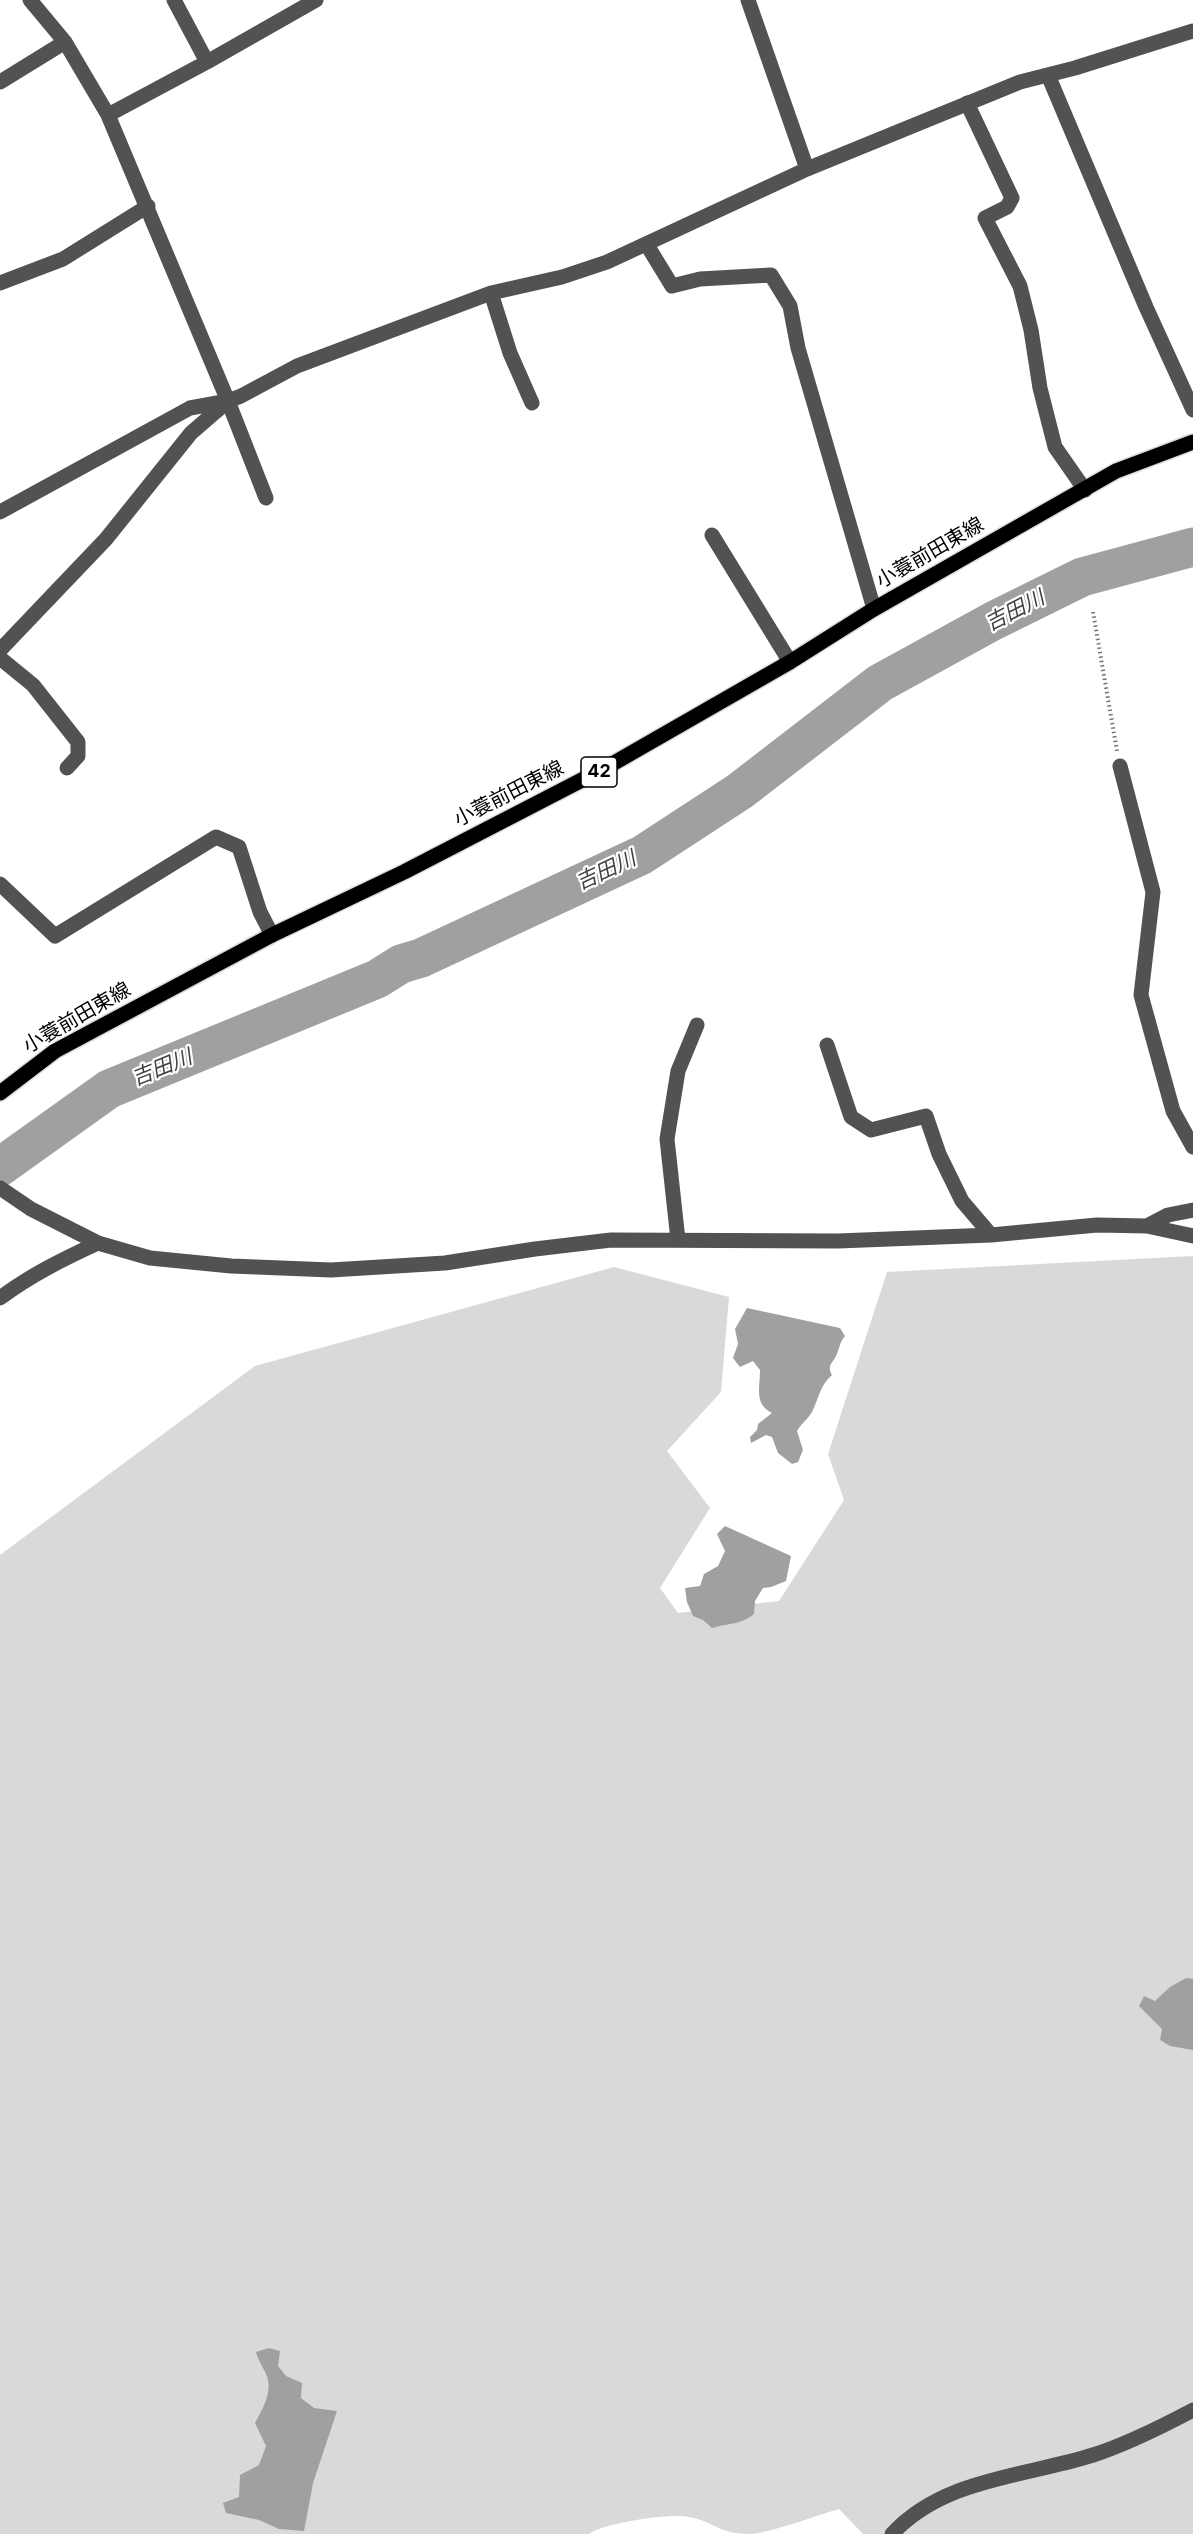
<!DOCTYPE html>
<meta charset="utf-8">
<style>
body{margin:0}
canvas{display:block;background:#fff}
</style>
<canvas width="1193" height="2534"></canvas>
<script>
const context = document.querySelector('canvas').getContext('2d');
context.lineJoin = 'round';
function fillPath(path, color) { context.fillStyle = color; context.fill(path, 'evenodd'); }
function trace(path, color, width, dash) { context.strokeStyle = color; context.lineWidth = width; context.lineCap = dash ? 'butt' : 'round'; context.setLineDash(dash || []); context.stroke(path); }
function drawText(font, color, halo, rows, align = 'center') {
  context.font = font + ' Inter,"Noto Sans JP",sans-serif'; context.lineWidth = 4.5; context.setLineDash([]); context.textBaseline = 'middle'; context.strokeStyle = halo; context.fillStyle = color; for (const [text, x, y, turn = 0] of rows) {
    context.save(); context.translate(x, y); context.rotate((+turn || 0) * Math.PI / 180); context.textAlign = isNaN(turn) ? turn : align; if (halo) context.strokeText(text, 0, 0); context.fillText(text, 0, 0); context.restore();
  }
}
fillPath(new Path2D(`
 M1193 1256V2534H863L839 2509C814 2516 774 2532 750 2534 718 2534 713 2521 689 2517 670 2513 604 2523 589 2534H0V1555L255 1366 614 1267 729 1297 721 1392 667 1451 710 1508 660 1588 678 1613 779 1601 844 1500 828 1454 887 1272Z`), '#d9d9d9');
fillPath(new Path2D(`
 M747 1308 840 1328 845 1336C839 1343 840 1348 836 1356 832 1364 827 1365 832 1375 820 1385 819 1398 812 1412 808 1419 801 1424 797 1431L803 1450 798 1462 792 1464 778 1453 772 1437 766 1435 751 1443 750 1437 757 1430 758 1424 772 1413C754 1404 760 1388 760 1370L753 1361 740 1367 733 1358 738 1344 735 1329Z
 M725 1526 791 1556 786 1581 771 1587 763 1588 755 1601 754 1614C740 1625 729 1623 712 1628L703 1620 693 1616 687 1602 685 1588 700 1586 704 1574 718 1566 725 1551 717 1534Z
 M1186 1978 1193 1979V2050L1170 2046 1160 2040 1162 2029 1139 2006 1144 1996 1155 2001 1170 1987Z
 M269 2348 280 2351 278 2366 286 2376 302 2383 301 2398 314 2408 337 2411 313 2483 304 2531 279 2529 259 2520 226 2513 223 2503 239 2497 240 2475 259 2465 266 2446 255 2423C262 2410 271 2395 268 2380 266 2371 258 2361 256 2352Z`), '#a0a0a0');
trace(new Path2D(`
 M0 1167 109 1089 377 979 401 964 421 958 642 855 740 791 880 683 993 621 1082 577 1193 547`), '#a0a0a0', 39);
const major = new Path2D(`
 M0 1093 55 1051 272 935 404 872 607 767 790 662 874 609 1116 471 1193 442`);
trace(major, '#dbdbdb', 18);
trace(new Path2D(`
 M1093 612 1117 751`), '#747474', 4, [1.5, 3]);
trace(new Path2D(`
 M30 0 65 42 108 115 228 401 266 498
 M174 0 207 62
 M748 0 807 169
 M1048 75 1146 307 1193 410
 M0 82 65 42
 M967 103 1012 198 1007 207 985 218 1020 286 1031 330 1040 388 1055 447 1085 490
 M108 115 207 62 316 0
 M647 245 672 286 700 279 771 275 790 306 798 348 874 609
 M0 283 63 259 148 206
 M491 293 510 353 532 403
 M0 512 190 408 228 401
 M712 535 790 662
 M0 650 106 539 191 433 228 401 241 396 297 366 491 293 562 277 607 262 807 169 1020 82 1075 68 1193 31
 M0 658 33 685 78 742V756L67 768
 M1120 766 1153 892 1141 995 1173 1111 1193 1147
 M0 884 55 936 216 837 239 847 260 912 272 935
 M827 1045 851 1117 871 1130 926 1116 939 1154 962 1201 991 1235
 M0 1188 31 1209 98 1243 150 1258 231 1266 331 1270 445 1263 535 1249 611 1240 838 1241 991 1235 1097 1225 1147 1226 1193 1236
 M1147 1226 1168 1215 1193 1210
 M678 1240 667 1139 678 1071 697 1025
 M0 1298C31 1275 63 1259 98 1243
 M892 2534C944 2478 1024 2477 1093 2455 1127 2444 1161 2427 1193 2410`), '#525252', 15);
trace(major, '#000', 15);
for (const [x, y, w] of [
 [599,772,36]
]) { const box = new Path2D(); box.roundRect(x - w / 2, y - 15, w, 30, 4.5); context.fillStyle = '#fff'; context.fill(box); trace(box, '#000', 1.5); }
drawText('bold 18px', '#000', null, [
 ["42",599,772]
]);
drawText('20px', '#000', '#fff', [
 ["小蓑前田東線",930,553,-30],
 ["小蓑前田東線",509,794,-27],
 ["小蓑前田東線",77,1018,-30]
]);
drawText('italic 21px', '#414141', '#fff', [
 ["吉田川",1015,611,-27],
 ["吉田川",606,871,-25],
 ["吉田川",162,1068,-22]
]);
</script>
